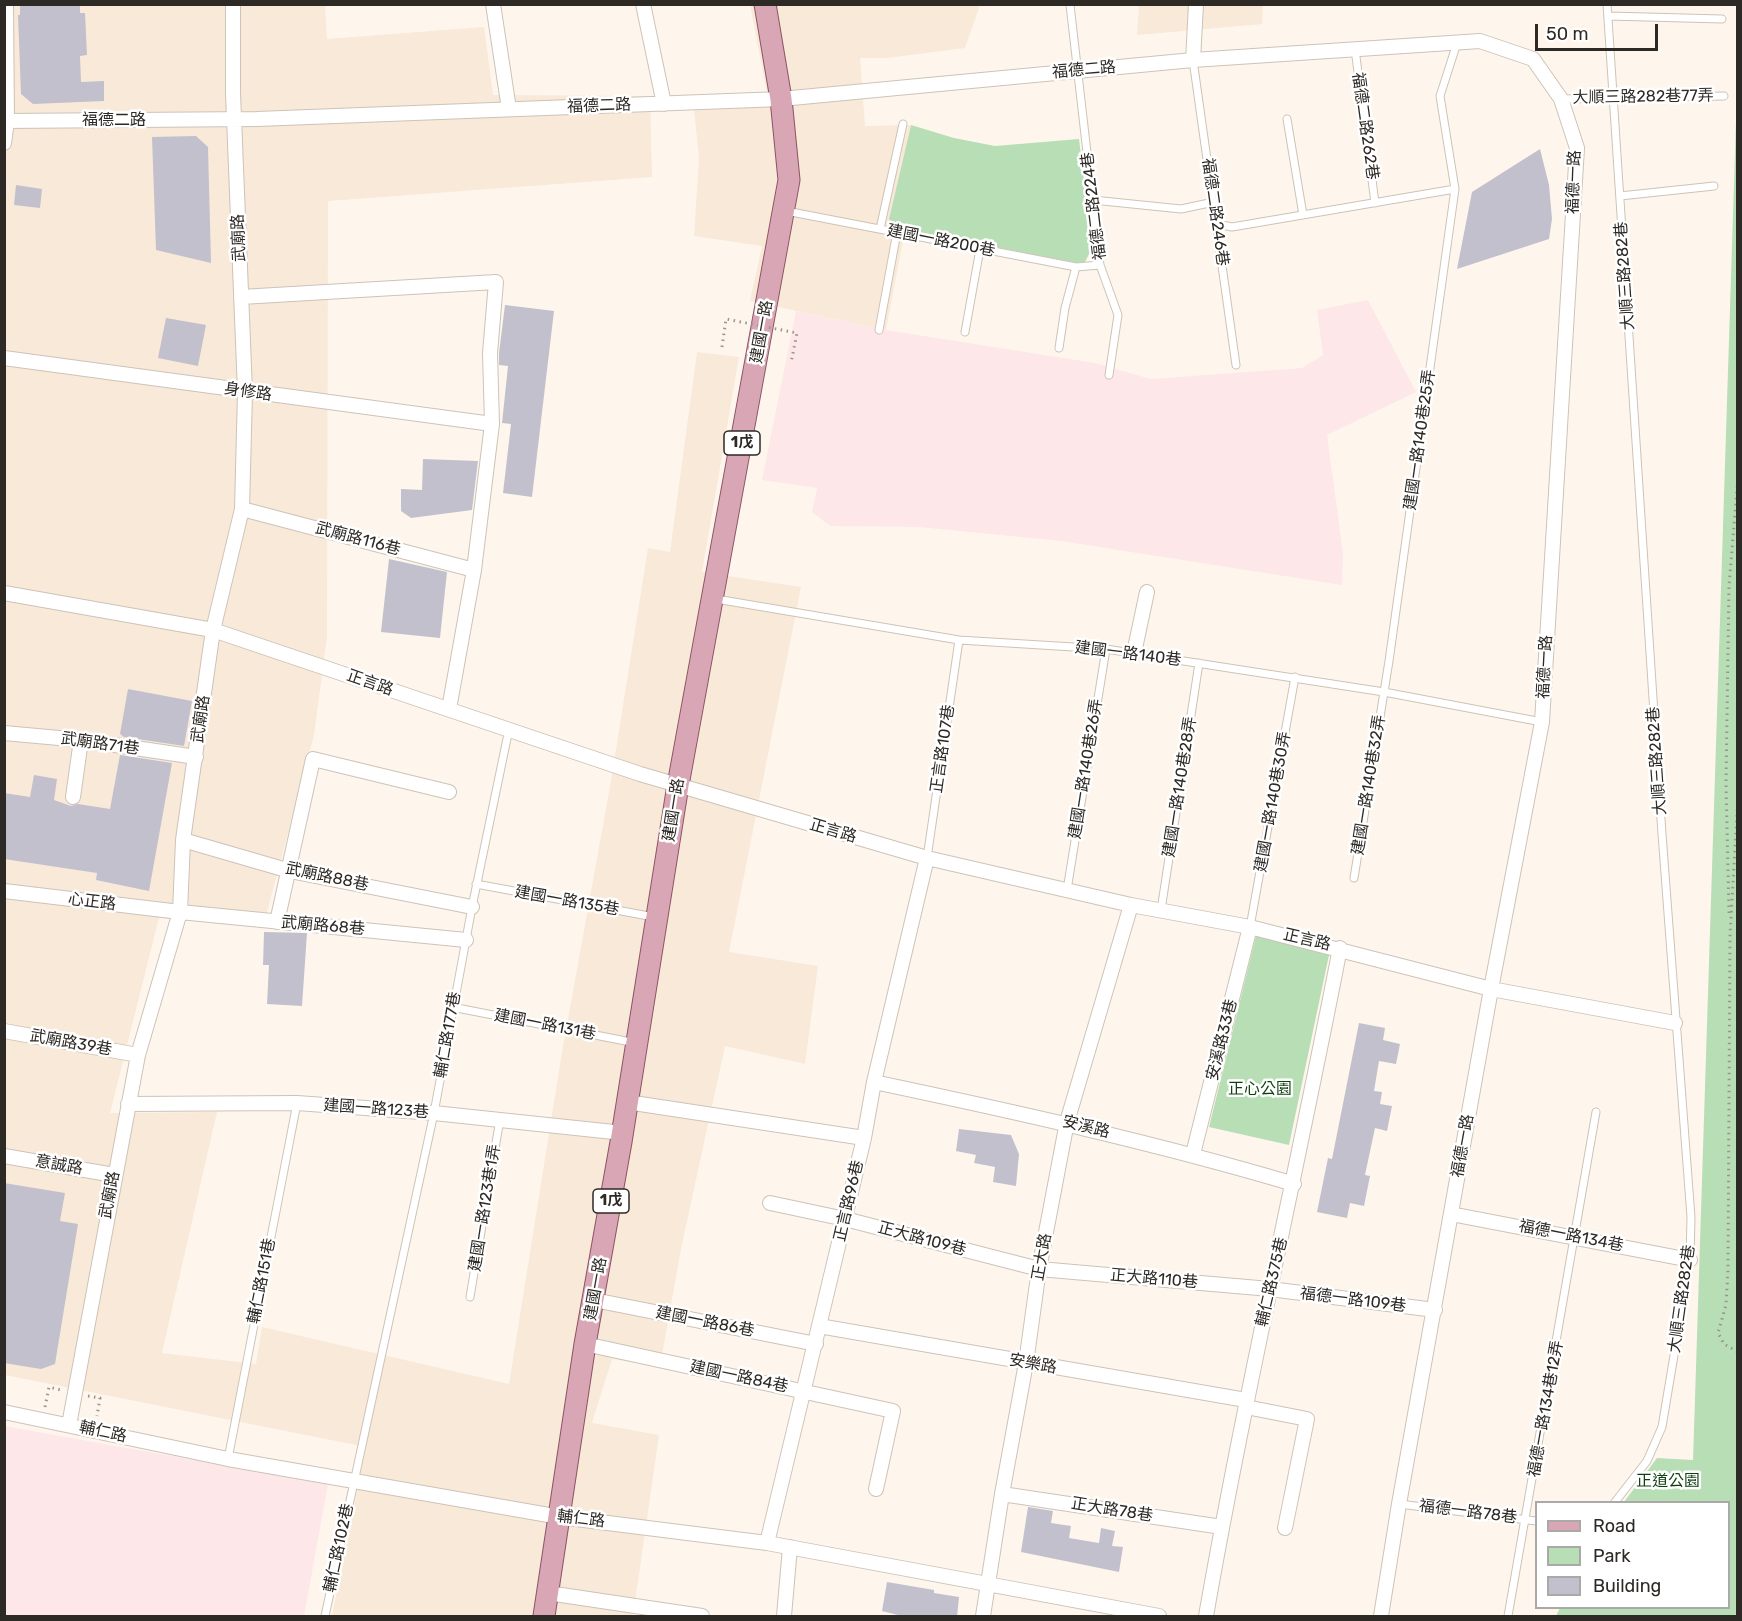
<!DOCTYPE html>
<meta charset="utf-8">
<style>
body{margin:0}
#map{position:relative;width:1742px;height:1621px;overflow:hidden;background:#fef6ec;font-family:Rubik,sans-serif}
canvas{display:block}
.frame{position:absolute;inset:0;border:6px solid #2d2925;pointer-events:none}
.legend{position:absolute;left:1535px;top:1501px;width:195px;height:108px;box-sizing:border-box;background:#fff;border:2px solid #aba9a8;margin:0;padding:8px 10px;list-style:none;font-size:18px;color:#2d2925}
.legend li{display:flex;align-items:center;gap:12px;height:30px}
.legend b{width:30px;border:2px solid #aba9a8}
.scale{position:absolute;left:1535px;top:24px;width:123px;height:27px;box-sizing:border-box;border:3px solid #2d2925;border-top:0;padding-left:8px;font-size:18px;line-height:21px;white-space:nowrap;color:#2d2925;-webkit-text-stroke:4px #fff;paint-order:stroke}
</style>
<div id="map">
<canvas width="1742" height="1621"></canvas>
<div class="frame"></div>
<ul class="legend">
<li><b style="height:8px;background:#d9a6b6"></b>Road</li>
<li><b style="height:16px;background:#b8deb6"></b>Park</li>
<li><b style="height:16px;background:#c2c0cd"></b>Building</li>
</ul>
<div class="scale">50 m</div>
</div>
<script>
const context = document.querySelector('canvas').getContext('2d');
context.lineJoin = 'round';
function fillPath(path, color) { context.fillStyle = color; context.fill(path, 'evenodd'); }
function trace(path, color, width, dash) { context.strokeStyle = color; context.lineWidth = width; context.lineCap = dash ? 'butt' : 'round'; context.setLineDash(dash || []); context.stroke(path); }
function drawText(font, color, halo, rows, align = 'center') {
  context.font = font + ' Rubik,"Noto Sans TC",sans-serif'; context.lineWidth = 5; context.setLineDash([]); context.textBaseline = 'middle'; context.strokeStyle = halo; context.fillStyle = color; for (const [text, x, y, turn = 0] of rows) {
    context.save(); context.translate(x, y); context.rotate((+turn || 0) * Math.PI / 180); context.textAlign = isNaN(turn) ? turn : align; if (halo) context.strokeText(text, 0, 0); context.fillText(text, 0, 0); context.restore();
  }
}
fillPath(new Path2D(`
 M4 5H325L327 39 484 27 493 95 650 96 652 177 328 201 327 637 314 735 263 927 159 918 110 1113 217 1112 162 1353 256 1364 262 1327 509 1384 562 1052 611 781 648 548 670 552 697 352 739 357 702 572 801 587 729 952 818 966 805 1064 725 1046 681 1249 660 1366 612 1359 592 1423 659 1435 633 1616H332L366 1447 5 1375Z
 M750 5H980L965 48 888 58H860L865 126 911 125 889 219 893 227 905 230 886 330 750 301 762 246 694 236 699 159 693 98 767 93Z
 M1139 5H1263L1262 24 1137 35Z`), '#f9e9d8');
fillPath(new Path2D(`
 M1368 300 1416 392 1327 435 1343 553 1342 585 1061 541 919 527 830 526 812 512 817 488 762 480 796 311 886 330 1095 363 1151 379 1302 368 1323 355 1317 310Z
 M4 1426 328 1484 304 1616H5Z`), '#fde7e9');
fillPath(new Path2D(`
 M1737 90V1616H1556L1560 1608H1728V1502H1624L1657 1458 1693 1460Z
 M911 125 954 138 995 146 1079 139 1092 248 1085 262 1077 263 893 227 889 219Z
 M1256 936 1329 955 1289 1145 1209 1127Z`), '#b8deb6');
fillPath(new Path2D(`
 M20 4H80V13H85L87 55 80 56 81 82 104 81V101L33 104 21 94 18 15H20Z
 M196 136 208 147 211 263 156 250 152 137Z
 M1540 149 1549 185 1552 219 1549 239 1457 269 1472 192Z
 M16 185 42 189 40 208 14 205Z
 M505 305 554 311 532 497 503 493 511 424 502 423 508 366 499 365V353Z
 M166 318 206 325 198 366 158 358Z
 M423 459 478 461 472 510 411 518 401 511V489L422 490Z
 M389 559 447 572 440 638 381 632Z
 M128 689 192 701 184 746 124 737 120 734Z
 M120 755 172 763 149 891 96 880 97 873 4 859V793L30 797 34 775 57 779 54 800 71 806 78 804 110 809Z
 M264 932 307 933 302 1006 267 1004 269 965H263Z
 M1359 1023 1385 1028 1383 1040 1400 1044 1396 1064 1379 1061 1374 1091 1382 1092 1380 1104 1392 1106 1387 1131 1375 1128 1365 1175 1370 1176 1364 1206 1350 1203 1347 1218 1317 1212 1328 1158 1332 1159Z
 M959 1129 1011 1135 1019 1154 1016 1186 993 1182 995 1167 974 1163 976 1155 956 1151Z
 M4 1183 65 1193 60 1221 78 1224 55 1364 41 1369 4 1363Z
 M1028 1507 1053 1511 1051 1523 1071 1526 1069 1538 1099 1543 1101 1528 1115 1531 1112 1546 1123 1547 1119 1572 1021 1552Z
 M887 1582 934 1590V1593L959 1597 957 1617H906L882 1611Z`), '#c2c0cd');
const lane = new Path2D(`
 M1607 4 1662 834 1691 1217 1690 1260 1662 1427 1647 1461 1615 1502
 M1070 5 1100 265 1118 315 1109 375
 M1608 16 1722 19
 M1355 49 1375 203
 M1193 60 1236 365
 M1561 99 1724 96
 M1287 119 1303 215
 M1620 196 1714 186
 M1093 200 1181 209 1214 202
 M786 211 1076 267 1100 265
 M1217 224 1232 227 1455 189 1440 96 1457 43
 M880 229 903 124
 M879 330 897 232
 M965 332 980 249
 M1059 348 1065 308 1076 267
 M716 599 959 640 1106 649 1384 692 1542 722
 M927 858 959 640
 M1354 878 1389 661 1455 189
 M476 884 654 917
 M1067 890 1106 649
 M1161 910 1199 663
 M1250 927 1295 677
 M452 1007 636 1043
 M470 1297 500 1119
 M228 1459 297 1103
 M1399 1504 1536 1521
 M325 1616 434 1113 472 907 509 729
 M1508 1616 1596 1112`);
const street = new Path2D(`
 M493 4 509 109
 M643 4 664 104
 M1193 60 1196 4
 M4 121 257 119 781 99 1193 60 1480 41 1533 59 1561 99 1577 148 1542 722 1491 989 1399 1504 1381 1616
 M4 143 7 121 6 4
 M241 297 496 282 490 353 492 424 474 570 449 709
 M4 358 492 424
 M242 509 474 570
 M4 593 213 630 640 774 927 858 1131 905 1250 927 1491 989 1675 1023
 M1134 653 1147 592
 M4 733 81 740 196 757
 M73 797 81 740
 M183 840 290 871 472 907
 M4 891 180 912 466 940
 M277 922 313 759 449 792
 M4 1031 138 1055
 M874 1082C1016 1112 1156 1143 1294 1184
 M627 1102 864 1138
 M128 1104 297 1103 434 1113 623 1133
 M1193 1154 1250 927
 M4 1156 114 1175
 M770 1203 845 1219 1039 1269 1270 1289 1435 1310
 M1451 1214 1690 1260
 M594 1300 816 1344
 M819 1326 1246 1400
 M585 1344 893 1411 876 1489
 M1246 1407 1307 1419 1285 1528
 M4 1412 228 1459 560 1517 767 1543 1159 1616
 M69 1425 138 1055 180 912 183 840 213 630 242 509 245 392 233 93V4
 M1002 1494 1222 1527
 M767 1543 864 1138 874 1082 927 858
 M548 1593 702 1616
 M784 1616 790 1547
 M983 1616 1002 1494 1026 1363 1039 1269 1067 1122 1131 905
 M1206 1616C1245 1393 1297 1171 1340 948`);
const primary = new Path2D(`
 M544 1616 585 1344 621 1142 678 785 789 180 781 99 765 4`);
trace(lane, '#cdc3b8', 9);
trace(street, '#cdc3b8', 16);
trace(primary, '#8c5464', 23);
trace(new Path2D(`
 M1738 797 1730 935 1728 1270 1726 1305 1718 1333 1724 1344 1738 1352
 M1729 913 1726 783 1729 586 1738 477
 M88 1396 100 1398 97 1416
 M45 1407 49 1387 61 1390`), '#9a948d', 3, [1.5, 4.5]);
trace(lane, '#fff', 7);
trace(street, '#fff', 14);
trace(primary, '#d9a6b6', 21);
trace(new Path2D(`
 M722 347 726 319 797 333 791 363`), '#9a948d', 3, [1.5, 4.5]);
for (const [x, y, w] of [
 [742,443,36],
 [611,1201,36]
]) { const box = new Path2D(); box.roundRect(x - w / 2, y - 12, w, 24, 4.5); context.fillStyle = '#fff'; context.fill(box); trace(box, '#2d2925', 1.5); }
drawText('bold 15px', '#2d2925', null, [
 ["1戊",742,443],
 ["1戊",611,1201]
]);
drawText('16px', '#2d2925', '#fff', [
 ["福德二路",1084,70,-5],
 ["大順三路282巷77弄",1643,97,-1],
 ["福德二路",599,106,-2],
 ["福德二路",114,120],
 ["福德二路262巷",1365,126,82],
 ["福德一路",1574,182,-88],
 ["福德二路224巷",1094,206,-97],
 ["福德二路246巷",1215,212,82],
 ["武廟路",239,238,-92],
 ["建國一路200巷",941,241,11],
 ["大順三路282巷",1625,276,-94],
 ["建國一路",762,332,-80],
 ["身修路",248,392,8],
 ["建國一路140巷25弄",1420,440,-82],
 ["武廟路116巷",358,539,15],
 ["建國一路140巷",1128,654,7],
 ["福德一路",1545,667,-87],
 ["正言路",370,683,19],
 ["武廟路",201,719,-82],
 ["武廟路71巷",100,744,8],
 ["正言路107巷",943,749,-82],
 ["大順三路282巷",1657,761,-94],
 ["建國一路140巷26弄",1086,769,-81],
 ["建國一路140巷32弄",1369,785,-81],
 ["建國一路140巷28弄",1180,787,-81],
 ["建國一路140巷30弄",1273,802,-80],
 ["建國一路",674,810,-81],
 ["正言路",833,831,16],
 ["武廟路88巷",327,877,12],
 ["建國一路135巷",567,901,10],
 ["心正路",92,902,7],
 ["武廟路68巷",323,926,5],
 ["正言路",1307,940,13],
 ["建國一路131巷",545,1025,11],
 ["輔仁路177巷",448,1035,-80],
 ["安溪路33巷",1222,1040,-76],
 ["武廟路39巷",71,1043,10],
 ["建國一路123巷",376,1109,4],
 ["安溪路",1086,1127,14],
 ["福德一路",1463,1146,-80],
 ["意誠路",59,1165,10],
 ["武廟路",110,1195,-79],
 ["正言路96巷",849,1201,-77],
 ["建國一路123巷1弄",485,1208,-81],
 ["福德一路134巷",1571,1236,11],
 ["正大路109巷",922,1239,15],
 ["正大路",1042,1257,-80],
 ["正大路110巷",1154,1279,5],
 ["輔仁路151巷",262,1281,-79],
 ["輔仁路375巷",1272,1282,-77],
 ["建國一路",596,1289,-80],
 ["大順三路282巷",1682,1299,-82],
 ["福德一路109巷",1353,1300,7],
 ["建國一路86巷",705,1322,11],
 ["安樂路",1033,1364,10],
 ["建國一路84巷",739,1377,12],
 ["福德一路134巷12弄",1546,1409,-80],
 ["輔仁路",103,1432,12],
 ["正大路78巷",1112,1510,9],
 ["福德一路78巷",1468,1512,7],
 ["輔仁路",581,1519,7],
 ["輔仁路102巷",339,1548,-78]
]);
drawText('16px', '#0e3f10', '#fff', [
 ["正心公園",1260,1089],
 ["正道公園",1668,1481]
]);
</script>
